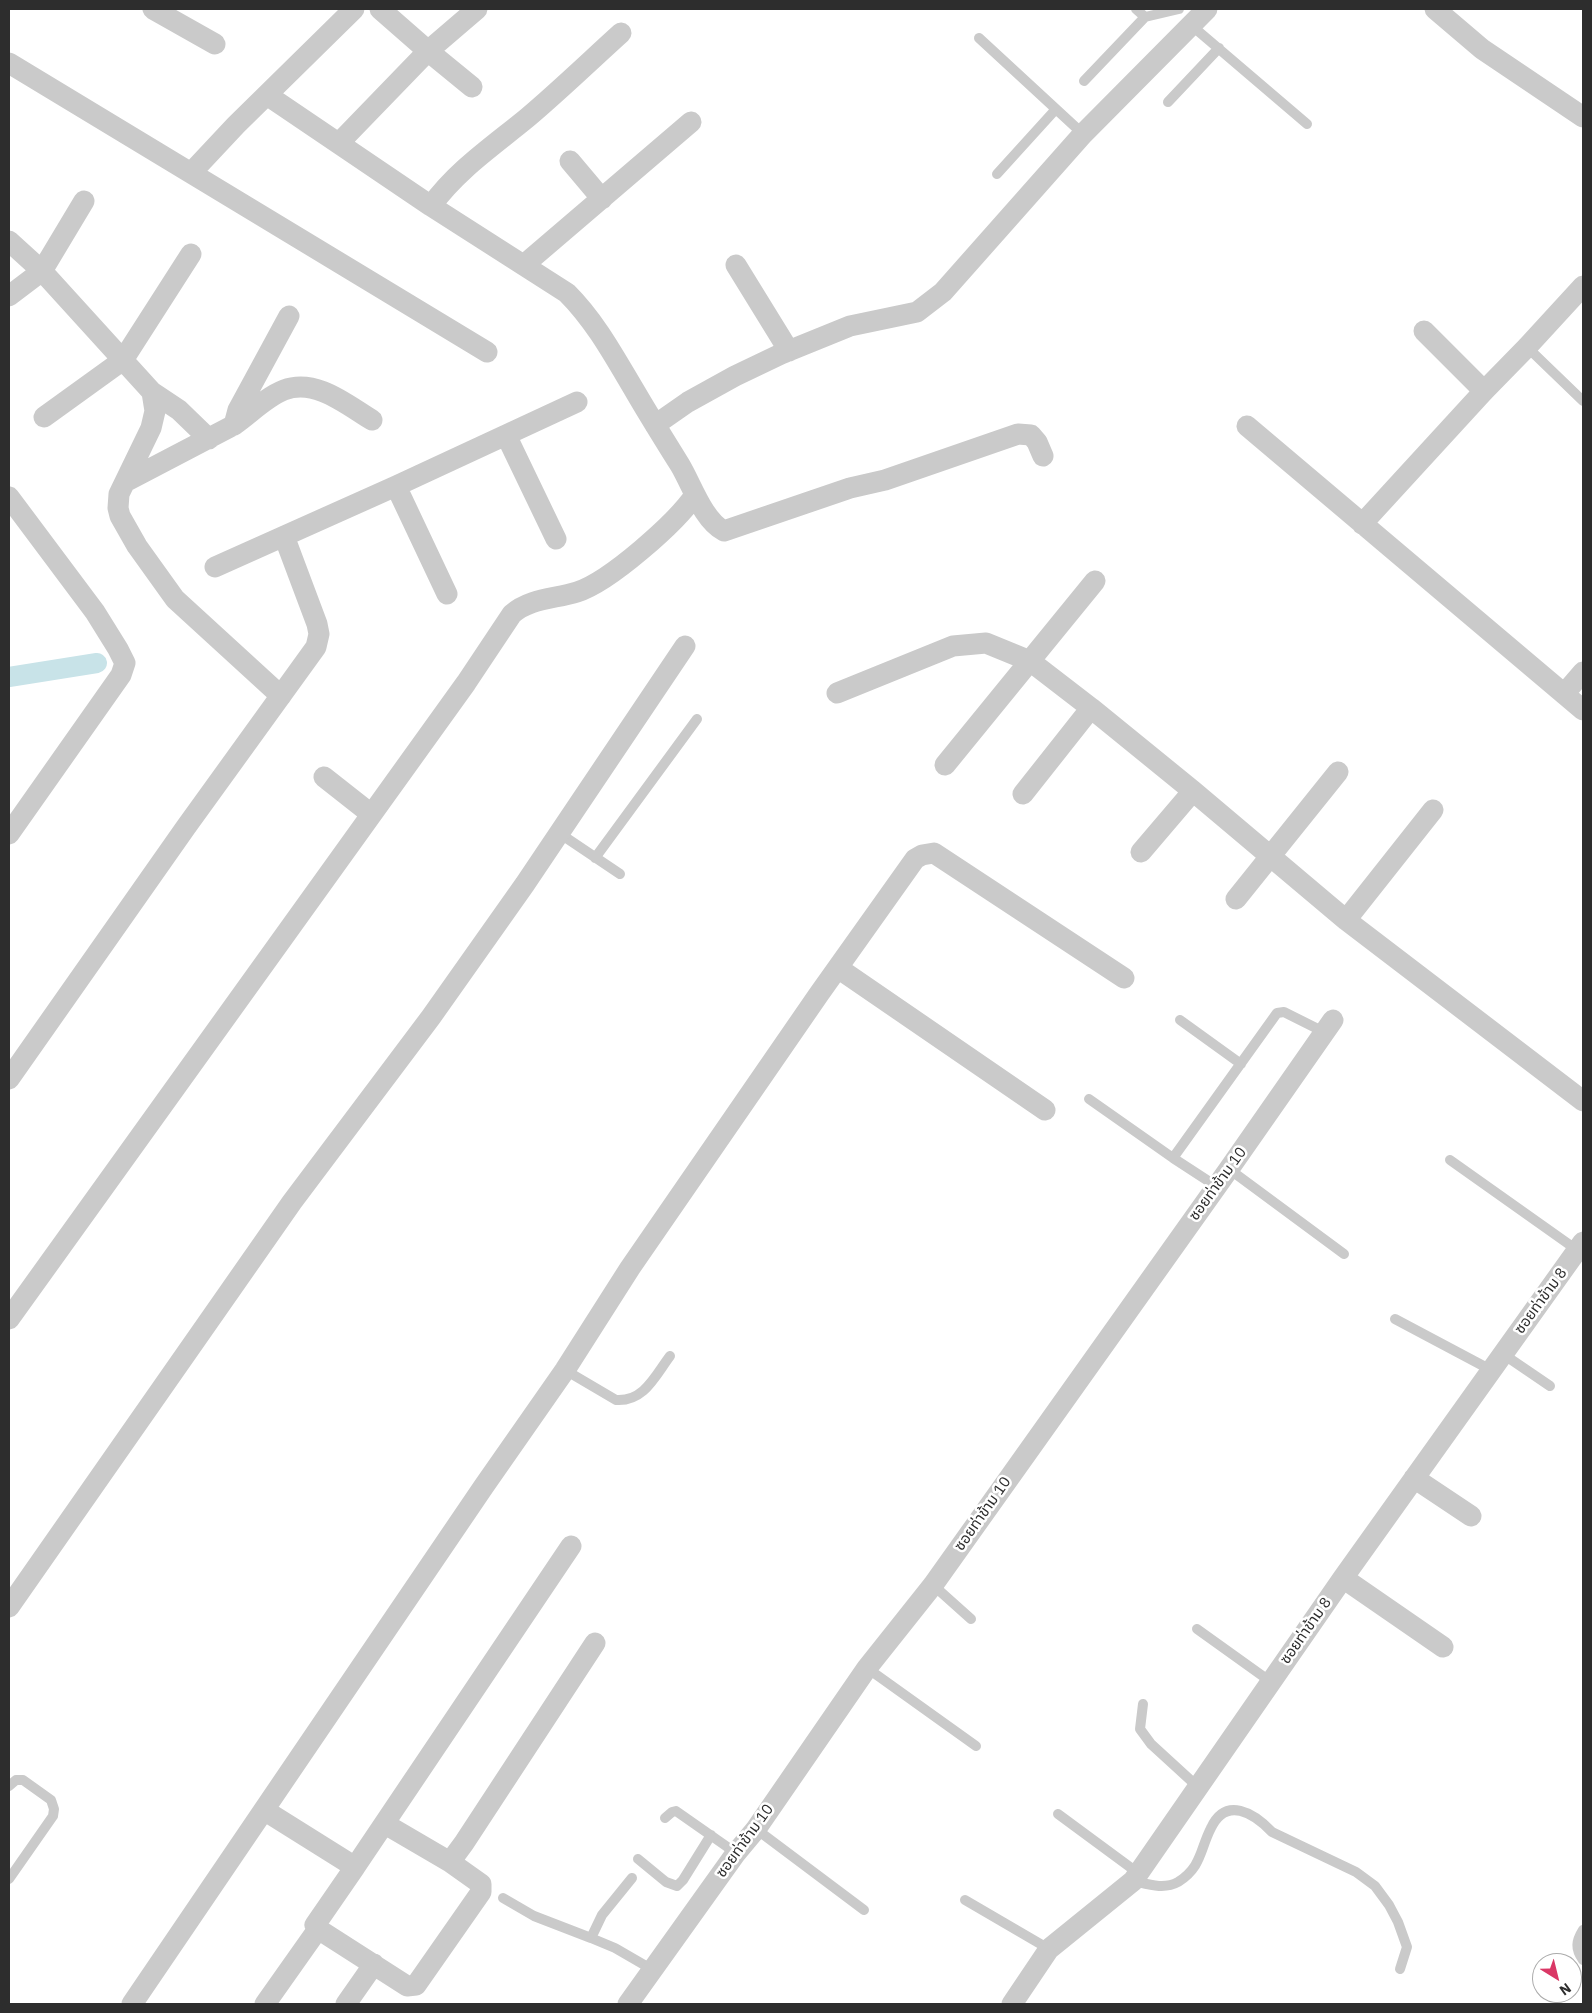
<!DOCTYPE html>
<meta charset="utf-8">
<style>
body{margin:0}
#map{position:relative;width:1592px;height:2013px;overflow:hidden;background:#fff;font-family:"IBM Plex Sans",sans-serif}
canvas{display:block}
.frame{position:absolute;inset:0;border:10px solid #2d2d2d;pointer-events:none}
.north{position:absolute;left:1532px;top:1953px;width:50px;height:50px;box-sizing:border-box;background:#fff;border:1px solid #ababab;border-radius:50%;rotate:144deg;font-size:14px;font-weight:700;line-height:20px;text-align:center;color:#2d2d2d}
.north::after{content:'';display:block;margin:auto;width:18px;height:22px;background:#da3866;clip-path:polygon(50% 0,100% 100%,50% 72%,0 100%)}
</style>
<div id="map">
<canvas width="1592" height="2013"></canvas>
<div class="frame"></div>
<div class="north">N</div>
</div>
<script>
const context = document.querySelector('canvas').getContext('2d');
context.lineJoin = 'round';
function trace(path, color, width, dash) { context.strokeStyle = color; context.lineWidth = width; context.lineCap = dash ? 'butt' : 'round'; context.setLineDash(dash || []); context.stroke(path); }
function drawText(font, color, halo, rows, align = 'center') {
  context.font = font + ' "IBM Plex Sans","Noto Sans Thai",sans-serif'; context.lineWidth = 5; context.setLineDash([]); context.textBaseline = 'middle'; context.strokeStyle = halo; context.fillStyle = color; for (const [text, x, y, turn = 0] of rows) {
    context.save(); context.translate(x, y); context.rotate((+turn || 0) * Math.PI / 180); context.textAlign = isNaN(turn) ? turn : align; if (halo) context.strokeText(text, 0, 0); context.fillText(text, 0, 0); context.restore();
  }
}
trace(new Path2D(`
 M9 677 97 663`), '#c8e3e8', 20);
trace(new Path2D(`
 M1136 9 1145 17
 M1191 25 1307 124
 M979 38 1083 134
 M1084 81 1145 17 1179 9
 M1168 102 1219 48
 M997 174 1056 109
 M1527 347 1583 401
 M559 833 620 874
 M595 858 697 719
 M1180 1020 1241 1064
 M1089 1099 1173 1158 1216 1186
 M1173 1158 1277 1013 1284 1012 1324 1032
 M1450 1160 1577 1250
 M1229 1169 1344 1254
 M1395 1319 1491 1370
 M1503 1354 1550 1386
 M565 1370 616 1400C644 1402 655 1376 670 1356
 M933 1585 971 1619
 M1197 1629 1271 1682
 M867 1668 976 1746
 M1143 1704 1140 1729 1151 1744 1198 1787
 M9 1786 16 1780H23L51 1800 54 1809 53 1816 9 1879
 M1058 1814 1138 1873
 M665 1818 672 1812 676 1811 736 1853
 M756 1829 864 1910
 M638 1859 666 1882 677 1886 683 1880 711 1835
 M632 1878 602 1915 591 1938 615 1948 653 1970
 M1133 1881C1147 1884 1164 1890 1178 1882 1202 1867 1200 1849 1211 1828 1226 1796 1254 1813 1272 1832L1356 1872 1375 1886 1389 1905 1398 1922 1407 1947 1400 1969
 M503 1898 534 1916 591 1938
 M965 1900 1049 1949
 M1583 1930C1576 1941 1575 1949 1583 1960`), '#cacaca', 10);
trace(new Path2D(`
 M153 9 215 44
 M380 9 428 51 472 87
 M1435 9 1482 49 1583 117
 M9 63 487 352
 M267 95 431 206 567 293C596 322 615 358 636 393 650 417 665 441 680 465 692 485 703 520 724 531L850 488 885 480 1018 434 1031 435 1037 442 1043 456
 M339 143 428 51 477 9
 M570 161 602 199
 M191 173 236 125 354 9
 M431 206C457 170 493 146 527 118 559 91 590 61 621 33
 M9 241 42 271 152 392 179 410 209 439
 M525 264 691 122
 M736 265 789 351
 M9 296 42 271 84 201
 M1424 331 1484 391
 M152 392 155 411 151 428 119 494 118 508 120 516 137 546 175 599 281 696
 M44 417 123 360 191 254
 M234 425C250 414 266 397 284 390 316 378 347 405 372 420
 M655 425 688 402 735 376 781 354 850 326 917 312 943 292 1083 134 1207 9
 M1247 426 1583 710
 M506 435 556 539
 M125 482 234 425 238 410 289 316
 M396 486 447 594
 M9 497 95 612 118 649 125 663 121 675 9 834
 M1362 524 1484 391 1527 347 1583 286
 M215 567 396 486 577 402
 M837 693 953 646 986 643 1030 661 1091 708 1193 791 1346 920 1583 1101
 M1564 694 1583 672
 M945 765 1095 581
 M324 777 371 814
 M1023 794 1091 708
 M1141 852 1193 791
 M1236 899 1338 772
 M1346 920 1433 810
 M838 968 1045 1110
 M9 1079 186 827 316 647 319 634 317 624 284 536
 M9 1319 466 683 512 614C530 598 555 599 577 592 609 582 676 523 695 495
 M1414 1478 1471 1516
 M1343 1578 1443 1647
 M9 1607 292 1202 431 1017 525 884 685 646
 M264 1810 355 1867 571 1546
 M385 1824 450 1862 464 1843 595 1643
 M318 1929 407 1986 416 1985 481 1892V1884L450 1862
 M132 2004 484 1486 565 1370 630 1268 819 994 915 859 922 855 934 853 1124 978
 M265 2004 318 1929 315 1925 355 1867
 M346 2004 374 1964
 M628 2004 736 1853 756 1829 867 1668 933 1585 1229 1169 1333 1020
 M1012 2004 1049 1949 1133 1881 1343 1578 1583 1242`), '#cacaca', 21);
drawText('15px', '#2d2d2d', '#fff', [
 ["ซอยท่าข้าม 10",1218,1184,-54],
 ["ซอยท่าข้าม 8",1541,1301,-54],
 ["ซอยท่าข้าม 10",983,1514,-55],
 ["ซอยท่าข้าม 8",1306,1631,-55],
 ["ซอยท่าข้าม 10",745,1841,-54]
]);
</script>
